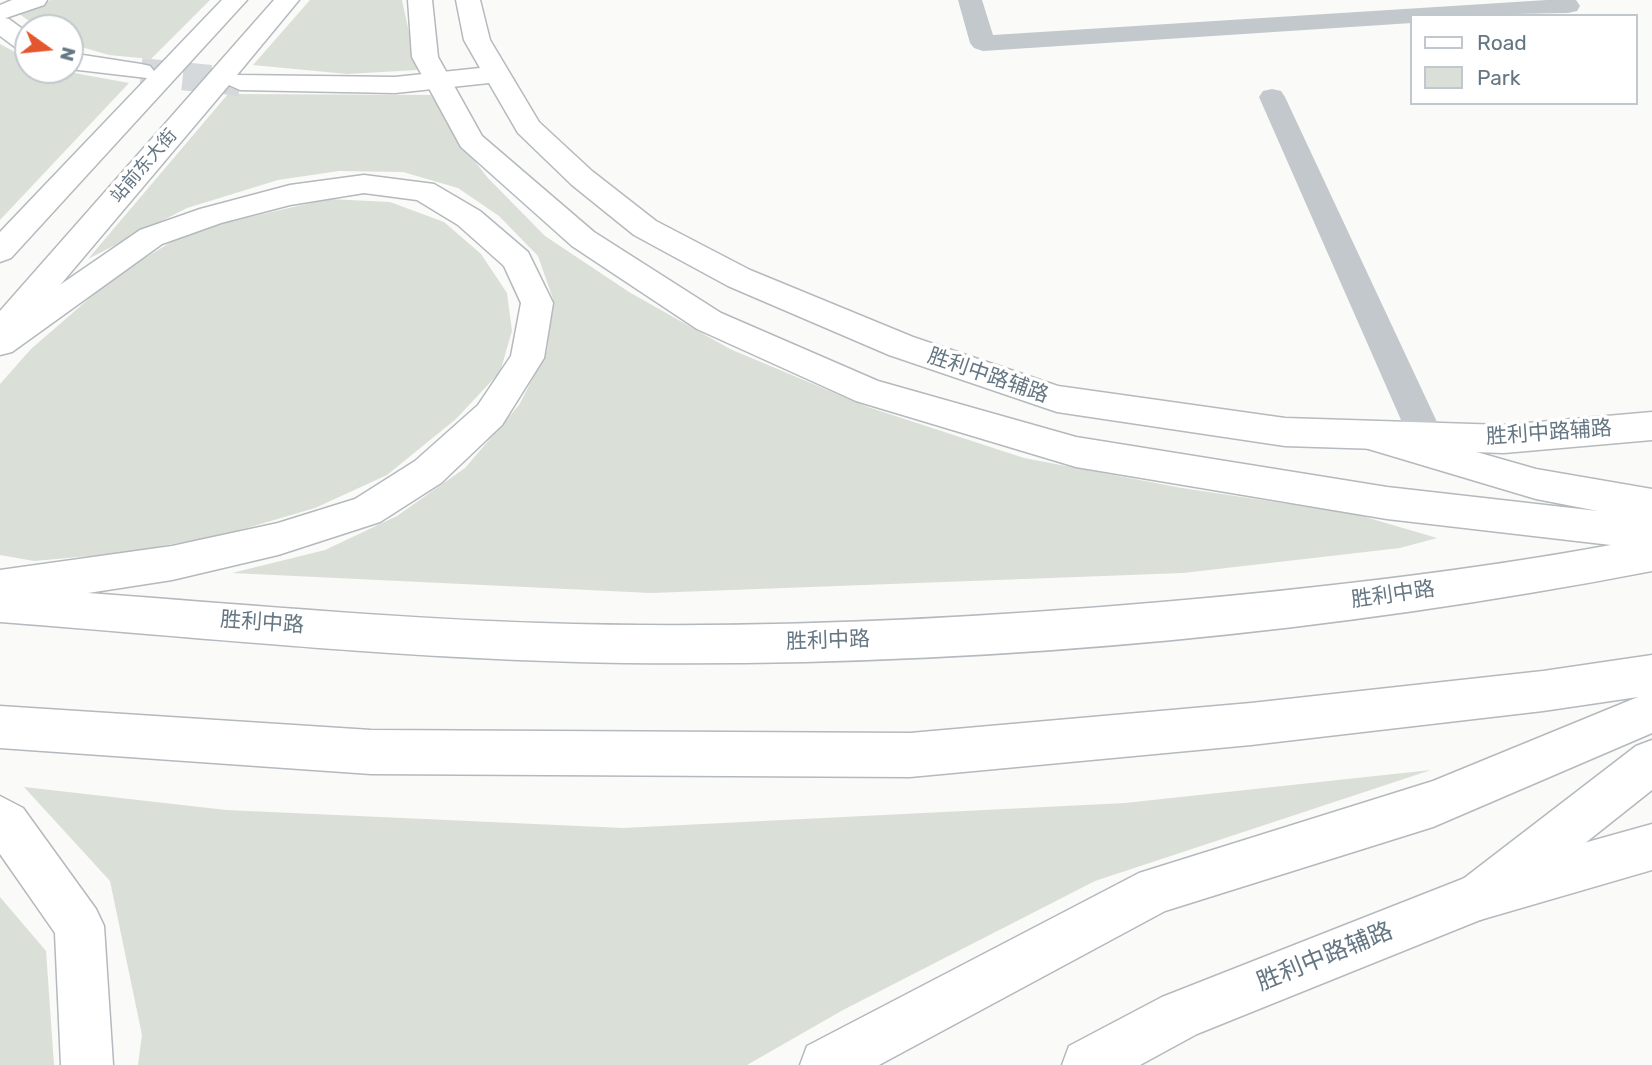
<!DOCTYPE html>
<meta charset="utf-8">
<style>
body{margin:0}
#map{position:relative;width:1652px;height:1065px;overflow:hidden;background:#fafaf8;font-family:Rubik,sans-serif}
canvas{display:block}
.legend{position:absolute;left:1410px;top:14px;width:228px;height:91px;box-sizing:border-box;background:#fff;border:2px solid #c1c8cd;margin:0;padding:9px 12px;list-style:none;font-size:21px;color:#657683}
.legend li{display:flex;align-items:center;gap:14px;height:35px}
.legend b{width:35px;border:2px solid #c1c8cd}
.north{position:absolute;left:14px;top:14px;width:70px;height:70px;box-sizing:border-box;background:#fff;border:2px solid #c1c8cd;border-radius:50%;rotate:105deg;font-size:19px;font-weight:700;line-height:28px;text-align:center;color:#657683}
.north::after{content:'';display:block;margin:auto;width:24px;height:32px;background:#e4572e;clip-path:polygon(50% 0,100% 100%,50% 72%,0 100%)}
</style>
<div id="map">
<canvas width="1652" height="1065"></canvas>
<ul class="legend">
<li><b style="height:9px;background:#fff"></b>Road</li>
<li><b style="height:19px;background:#dadfd7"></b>Park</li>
</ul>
<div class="north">N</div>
</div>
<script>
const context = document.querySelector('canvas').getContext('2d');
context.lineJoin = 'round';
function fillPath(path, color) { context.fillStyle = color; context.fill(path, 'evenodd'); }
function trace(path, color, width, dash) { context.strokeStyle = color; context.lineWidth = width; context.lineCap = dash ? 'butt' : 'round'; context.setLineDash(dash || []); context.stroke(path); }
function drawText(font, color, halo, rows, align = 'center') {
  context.font = font + ' Rubik,"Noto Sans SC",sans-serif'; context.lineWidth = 7; context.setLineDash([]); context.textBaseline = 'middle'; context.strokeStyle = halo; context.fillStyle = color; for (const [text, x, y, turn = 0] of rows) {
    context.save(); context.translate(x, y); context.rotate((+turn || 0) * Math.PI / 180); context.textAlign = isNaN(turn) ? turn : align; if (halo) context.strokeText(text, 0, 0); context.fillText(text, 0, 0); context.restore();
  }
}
fillPath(new Path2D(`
 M51 0H210L151 59 109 55 71 44 70 28H39L18 13Z
 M310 0H402L417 70 347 74 253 65Z
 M0 44 28 59V70H58L129 83 0 220Z
 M228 94 431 95 460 142 487 177 545 236 629 292 730 349 868 407 1024 458 1182 488 1355 514 1437 538 1400 548 1183 573 651 593 232 573 325 550 397 516 465 468 519 405 547 351 553 299 538 256 499 216 458 188 403 172 339 171 278 180 187 208 88 259Z
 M328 199 390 202 444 222 481 254 507 293 512 331 500 372 456 419 387 475 315 508 223 535 123 553 34 561 0 555V384L31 349 114 277 189 231Z
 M1431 770 1095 881 843 1010 747 1065H138L142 1035 110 881 24 787 226 810 623 828 1125 803Z
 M0 897 46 951 54 1065H0Z`), '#dadfd7');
trace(new Path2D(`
 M141 72 240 82`), '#d5d9db', 28, [28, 14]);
const major = new Path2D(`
 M222 0H247L11 258 0 262V232L147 78 70 69V53L141 64 150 66 154 71Z
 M274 0H299L237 75 395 77 480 68 464 40 456 0H480L490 40 539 122 592 171 656 221 750 270 913 337 1058 386 1285 418 1504 425 1652 412V440L1504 453 1285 446 1057 412 889 355 728 286 634 235 572 185 518 133 489 83 395 93 240 90 229 85 12 342 0 345V311Z
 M0 17 9 19 28 33V53L19 50 0 36Z
 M1652 824V870L1480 920 1197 1034 1140 1065H1062L1069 1046 1162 997 1480 872Z`);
const highway = new Path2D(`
 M12 0H47L44 5 0 20V5Z
 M408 0H432L438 57 482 136 594 232 721 313 878 381 1076 437 1387 487 1598 511 1536 499 1355 445 1350 435 1355 425 1368 421 1536 469 1652 489V571C1315 636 967 667 624 663 415 660 208 638 0 622V570L172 546 278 523 355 499 415 461 478 405 511 356 521 303 504 266 458 225 417 200 364 193 290 205 221 223 162 244 12 352 0 355V326L140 230 200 209 290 185 364 175 434 184 480 211 528 252 553 303 544 358 502 425 441 483 380 522 278 555 172 580 88 593C238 604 389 618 540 623 748 630 955 620 1162 602 1312 589 1463 572 1611 545L1387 519 1076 467 856 401 697 329 572 246 461 147 412 57Z
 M1652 655V733L1433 827 1165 911 879 1065H800L807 1046 1139 873 1433 781 1638 697 1543 711 1251 745 910 777 371 774 0 748V706L371 730 910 733 1251 703 1543 671Z
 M1652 740V790L1497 913 1480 920 1463 913 1456 896 1463 879 1636 746Z
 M0 796 23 808 96 909 104 926 113 1065H61L55 933 0 854Z`);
trace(major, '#b5babe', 3);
trace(highway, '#b4b9bd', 3);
fillPath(new Path2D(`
 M958 0H982L993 35 1547 0H1576L1580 6 1577 11 1568 13 1412 16V23L983 51 974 48 970 43Z
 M1272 89 1281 91 1285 97 1452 454 1447 464 1434 469 1421 464 1416 454 1259 97 1263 91Z`), '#c3c8cc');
fillPath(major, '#fff');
fillPath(highway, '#fff');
drawText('18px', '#657683', '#fff', [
 ["站前东大街",144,166,-49]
]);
drawText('21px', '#657683', '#fff', [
 ["胜利中路辅路",988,376,19],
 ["胜利中路辅路",1549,433,-4],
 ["胜利中路",1393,595,-8],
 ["胜利中路",262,623,4],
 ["胜利中路",828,641,-2]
]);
drawText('24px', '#657683', '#fff', [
 ["胜利中路辅路",1325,957,-22]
]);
</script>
